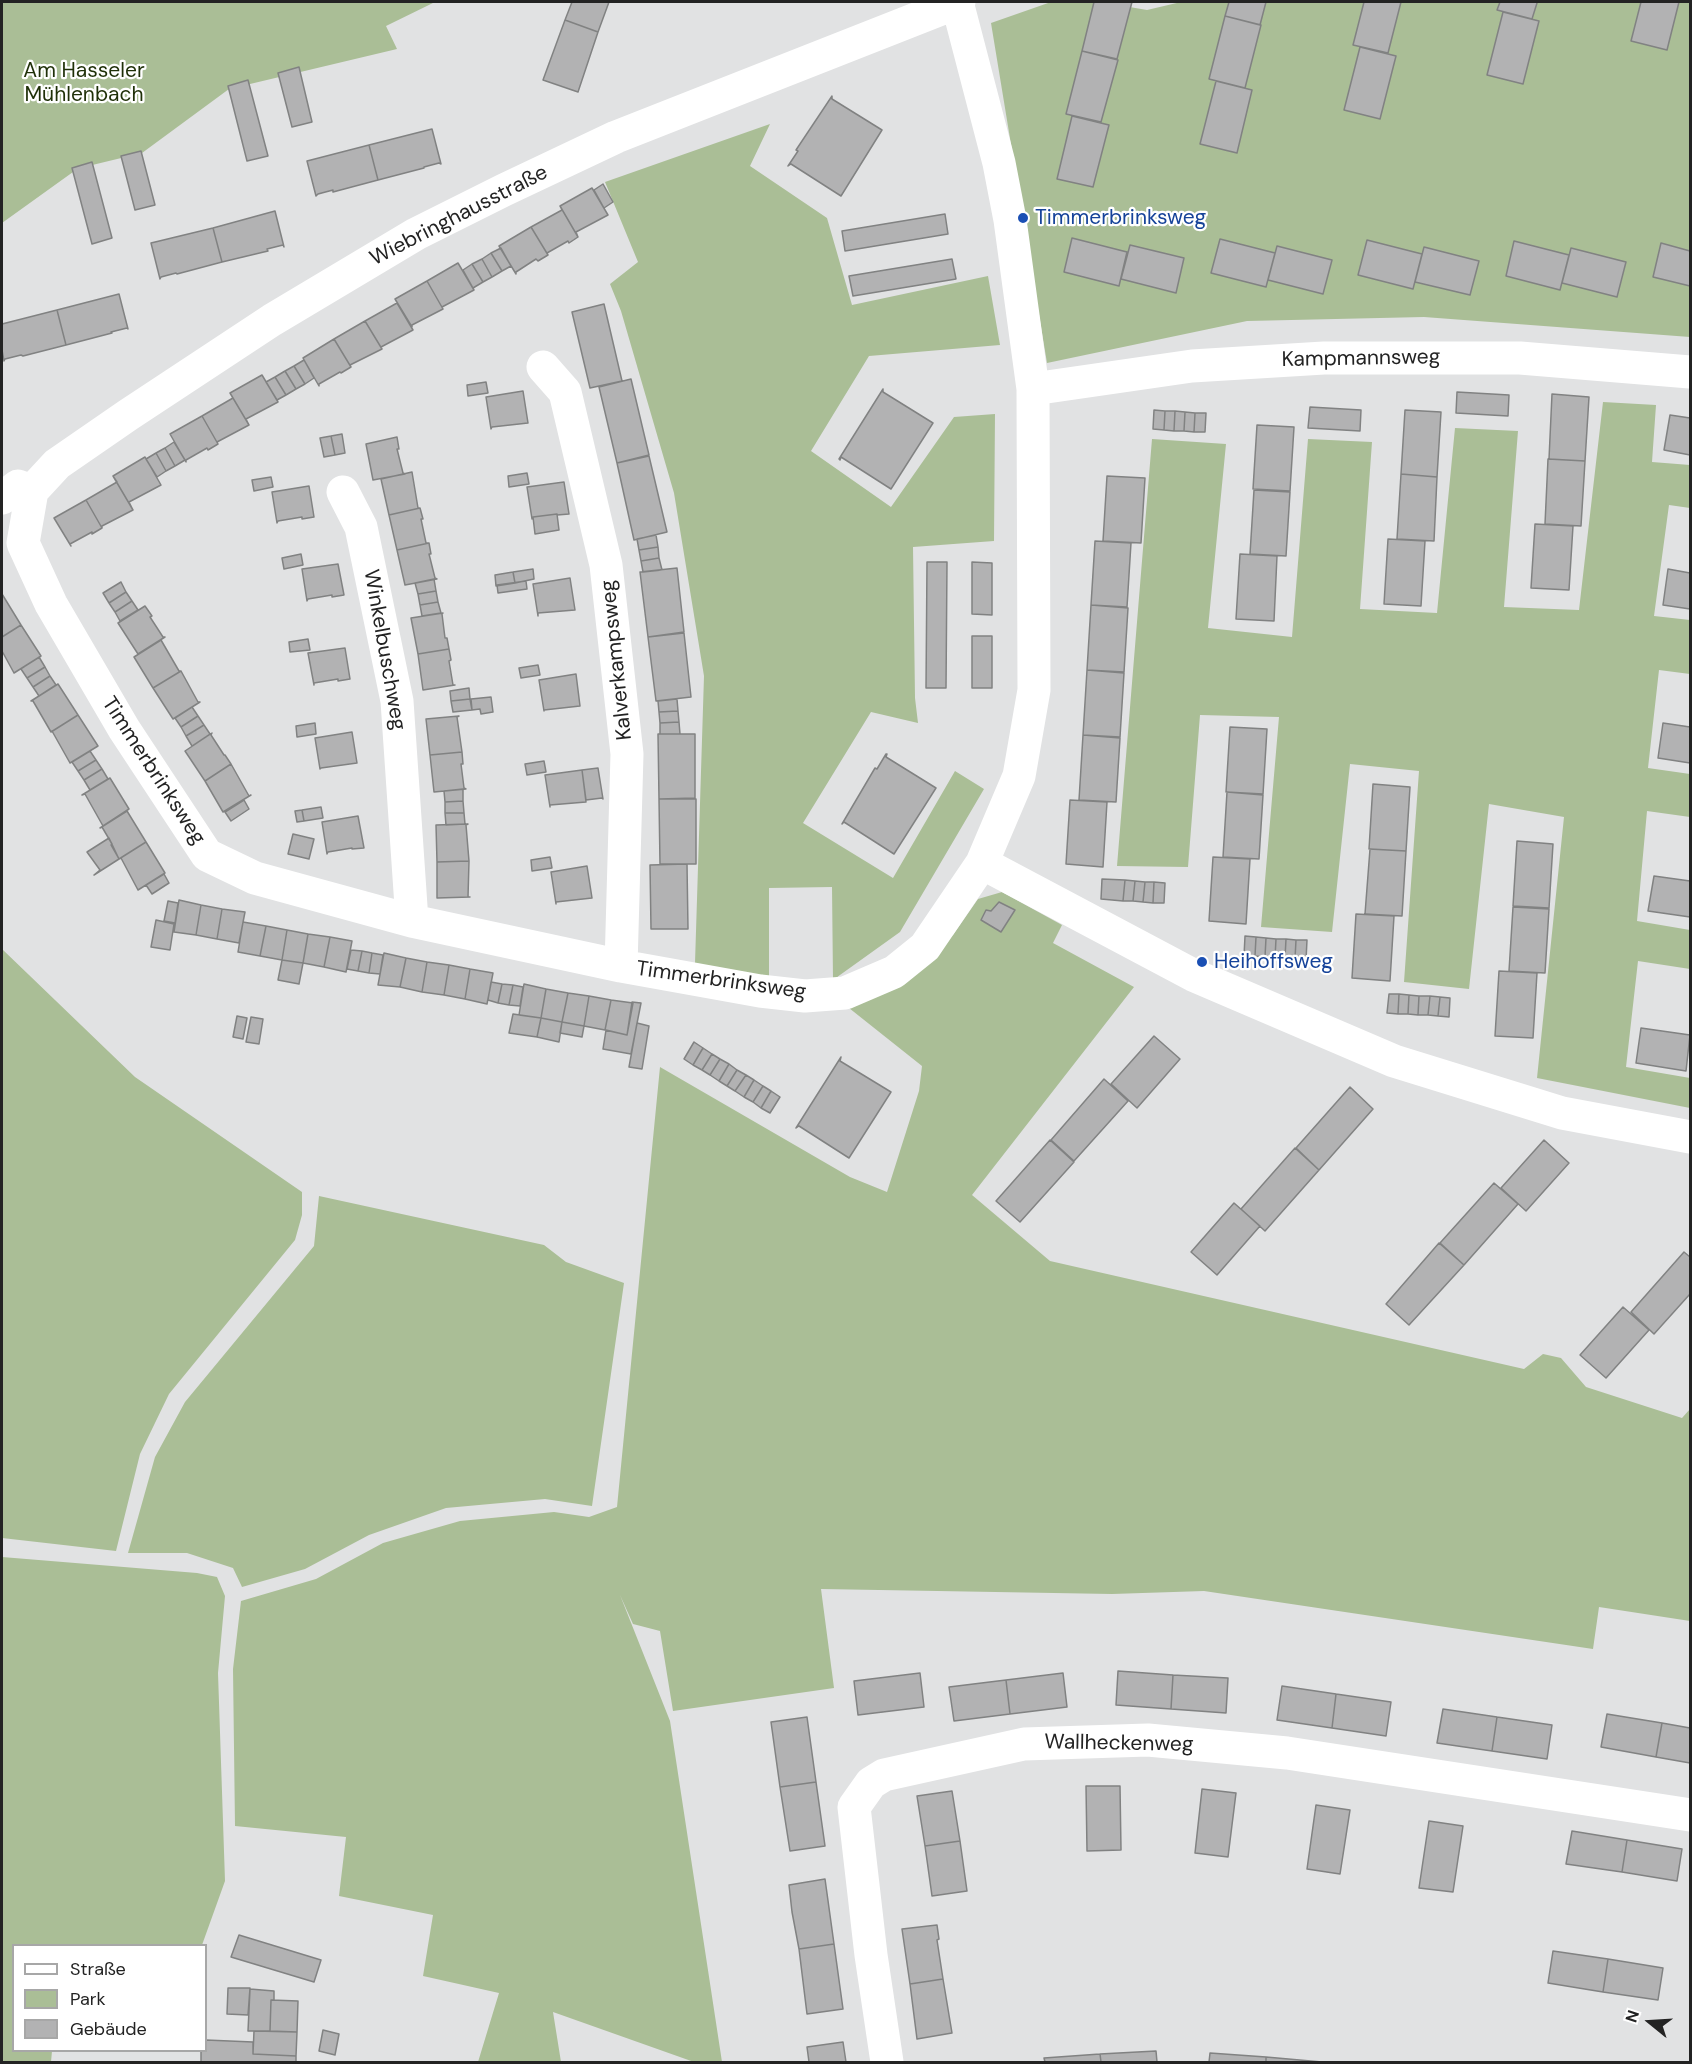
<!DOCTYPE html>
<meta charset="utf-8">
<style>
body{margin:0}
#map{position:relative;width:1692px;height:2064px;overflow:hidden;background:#e1e2e3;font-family:"DM Sans",sans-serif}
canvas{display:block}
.frame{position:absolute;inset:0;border:3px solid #232323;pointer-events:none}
.legend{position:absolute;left:12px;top:1944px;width:195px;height:108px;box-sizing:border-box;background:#fff;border:2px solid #a7a7a7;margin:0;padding:8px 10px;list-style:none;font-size:18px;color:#232323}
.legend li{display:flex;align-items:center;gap:12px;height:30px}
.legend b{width:30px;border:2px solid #a7a7a7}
.north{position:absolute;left:1620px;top:1992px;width:60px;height:60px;-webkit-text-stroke:4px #fff;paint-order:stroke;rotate:288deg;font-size:16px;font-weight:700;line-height:24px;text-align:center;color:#232323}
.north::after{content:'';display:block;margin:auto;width:21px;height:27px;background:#232323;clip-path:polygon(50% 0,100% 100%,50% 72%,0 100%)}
</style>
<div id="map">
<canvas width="1692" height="2064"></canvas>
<div class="frame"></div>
<ul class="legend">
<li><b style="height:8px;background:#fff"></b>Straße</li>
<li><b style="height:16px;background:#aabe96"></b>Park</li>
<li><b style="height:16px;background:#b2b2b3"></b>Gebäude</li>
</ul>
<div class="north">N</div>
</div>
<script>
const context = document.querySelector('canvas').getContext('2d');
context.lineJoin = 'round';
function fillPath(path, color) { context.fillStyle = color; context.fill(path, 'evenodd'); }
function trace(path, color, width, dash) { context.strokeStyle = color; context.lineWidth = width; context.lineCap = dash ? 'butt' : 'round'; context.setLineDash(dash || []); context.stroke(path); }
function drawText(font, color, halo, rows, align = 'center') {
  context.font = font + ' "DM Sans",sans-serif'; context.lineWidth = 4.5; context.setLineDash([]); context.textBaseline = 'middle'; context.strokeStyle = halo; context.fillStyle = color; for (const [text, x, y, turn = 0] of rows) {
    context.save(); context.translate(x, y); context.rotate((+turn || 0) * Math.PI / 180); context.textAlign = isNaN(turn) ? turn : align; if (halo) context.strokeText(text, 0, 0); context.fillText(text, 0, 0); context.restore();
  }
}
fillPath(new Path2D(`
 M2 2H435L386 26 397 49 229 89 142 153 84 167 73 172 2 223Z
 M1051 2H1100L1147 10 1181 2H1690V337L1424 317 1247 321 1047 363 991 23Z
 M770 124 750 166 827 218 852 305 988 276 1000 345 869 356 811 451 891 507 954 417 995 414 994 541 913 547 915 698 918 723 871 712 803 823 893 878 955 771 984 789 900 932 833 980 832 887 769 888V980L695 963 704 676 674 493 621 311 610 284 638 262 605 182Z
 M1603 402 1656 405 1652 462 1690 465V508L1669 505 1654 616 1690 620V674L1659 670 1648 768 1690 774V817L1647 811 1637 921 1690 930V969L1638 961 1626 1067 1690 1078V1108L1537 1078 1564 817 1489 804 1469 989 1404 982 1419 771 1350 764 1332 932 1261 927 1279 717 1200 715 1188 867 1117 866 1152 439 1226 444 1208 628 1292 637 1308 439 1372 442 1360 609 1437 613 1455 428 1518 431 1504 607 1579 610Z
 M1002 892 1062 925 1053 943 1134 987 972 1195 1050 1261 1524 1369 1543 1354 1561 1358 1586 1387 1682 1418 1690 1409V1621L1599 1607 1593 1649 1204 1591 1112 1594 821 1589 834 1688 673 1711 660 1631 633 1624 620 1595 670 1721 722 2062H694L553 2012 561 2062H478L499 1993 423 1976 433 1915 339 1896 346 1837 235 1826 233 1669 241 1601 316 1579 383 1543 460 1521 554 1512 589 1517 617 1507 660 1067 850 1177 887 1192 919 1091 922 1066 849 1008 953 935 978 899Z
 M2 949 135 1077 302 1192V1215L295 1240 169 1394 140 1454 116 1551 2 1538Z
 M319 1196 544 1245 566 1262 624 1283 592 1506 545 1499 446 1508 369 1535 305 1569 242 1587 233 1568 187 1553H128L155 1457 185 1402 314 1246Z
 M2 1557 197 1573 217 1577 225 1596 218 1673 225 1881 202 1945 14 1946V2050L52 2051 51 2062H2Z`), '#aabe96');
const building = new Path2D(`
 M572 2H609L598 32 565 20Z
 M1094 2H1132L1117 59 1082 51Z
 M1229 2H1266L1260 25 1225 16Z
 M1364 2H1401L1388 53 1353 45Z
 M1500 2H1536L1537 3 1532 19 1497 10Z
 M1641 2H1679L1667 50 1631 41Z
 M1503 12 1539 21 1523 84 1487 75Z
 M1225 16 1261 25 1245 88 1209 79Z
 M565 20 598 32 578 92 543 80Z
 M1360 47 1396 56 1380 119 1344 110Z
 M1082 51 1118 60 1101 122 1066 114Z
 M299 67 312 122 292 127 278 73Z
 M248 80 268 156 247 161 228 86Z
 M1216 81 1252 90 1237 153 1200 144Z
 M832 96V99L882 130 841 196 791 164 788 166 798 151 796 150Z
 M1072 116 1109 125 1093 187 1057 179Z
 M432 129 441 164 439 163 424 167V168L378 180 369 145Z
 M369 145 378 180 333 192V190L318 194 316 196 307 161Z
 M141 151 155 205 135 210 121 156Z
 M92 162 112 238 92 244 72 168Z
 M603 184 613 202 604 208 594 190Z
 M592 188 608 215 576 232 578 237 560 206Z
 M560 206 578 237 569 243 568 241 547 253 548 255 531 227 562 210Z
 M275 211 284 247 283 245 267 249 268 251 222 262 213 228Z
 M945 214 948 234 845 251 842 231Z
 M531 227 548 255 538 261 536 259 516 272V274L499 246Z
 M213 228 222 262 177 274 176 273 161 277 160 279 151 243Z
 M1072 238 1127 252 1119 286 1064 272Z
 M1220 239 1275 253 1266 287 1211 273Z
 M1367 240 1422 254 1413 289 1358 275Z
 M1514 241 1569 255 1560 290 1506 276Z
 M1661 243 1690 251V286L1653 277Z
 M1130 245 1184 258 1176 293 1121 279Z
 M1277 246 1332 260 1323 294 1268 280Z
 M1424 247 1479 261 1470 295 1415 282Z
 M501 248 511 266 502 271 491 253Z
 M1571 248 1626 262 1617 297 1562 283Z
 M491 253 502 271 492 277 482 259Z
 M482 259 492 277 483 282 472 264Z
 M952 259 956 279 853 296 849 276Z
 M458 263 474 290 442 307 443 309 427 281Z
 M472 264 483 282 473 288 463 270Z
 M427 281 443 309 412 325V327L395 299Z
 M119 294 128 329 127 328 111 332 112 333 66 345 57 310Z
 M397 303 413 330 381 347 382 349 365 321Z
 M604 304 622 381 590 388 572 312Z
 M57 310 66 345 23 356 21 355 5 359 4 361 2 350V324Z
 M365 321 382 349 350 365 351 367 334 339Z
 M334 339 351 367 341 373 340 372 319 384V386L303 358Z
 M304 360 314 378 305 384 294 366Z
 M294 366 305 384 296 389 285 371Z
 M285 371 296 389 286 395 275 377Z
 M262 375 278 402 246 419 249 425 230 393Z
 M275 377 286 395 277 400 266 382Z
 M631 379 649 455 617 463 599 387Z
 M486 382 488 393 468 396 467 385Z
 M883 389V392L933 423 891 489 841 457 840 460 839 459Z
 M523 391 528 423 492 427 491 429 486 397Z
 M1457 392 1509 395 1508 416 1456 413Z
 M230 393 249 425 217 442 218 444 202 416 233 398Z
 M1552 394 1589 397 1585 461 1549 459Z
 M1310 407 1361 410 1360 431 1308 428Z
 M1154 410 1165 411 1164 430 1153 429Z
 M1405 410 1441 412 1437 477 1401 474Z
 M1165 411H1175L1174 431 1164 430Z
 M1175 411 1185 412 1184 431H1174Z
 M1185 412 1195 413 1194 432 1184 431Z
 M1195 413H1206L1205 432H1194Z
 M1670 415 1690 418V455L1664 450Z
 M202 416 218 444 208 450 207 448 186 460V462L170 434Z
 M1257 425 1294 427 1290 491 1253 489Z
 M342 434 345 453 335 455 331 436Z
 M331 436 335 455 324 457 320 438Z
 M397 437 399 449H397L403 473 405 474 373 480 366 444Z
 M174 442 185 460 175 466 165 448Z
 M165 448 175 466 166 471 156 453Z
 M156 453 166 471 157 477 146 459Z
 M649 456 667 532 634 540 617 463Z
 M145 457 161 485 129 502 133 510 113 476Z
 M1548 459 1585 461 1581 526 1545 524Z
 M412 472 418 508H420L389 515 381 479Z
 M527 473 529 484 509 487 508 476Z
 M1401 474 1437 477 1434 541 1397 539Z
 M113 476 133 510 102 526V528L86 500 117 482Z
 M1107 476 1145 478 1141 543 1103 541Z
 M271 477 273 487 254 491 252 480Z
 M564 482 569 514 557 515V514L533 517 532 519 527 487Z
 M309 486 314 517 302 519V517L278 521 277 523 272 492Z
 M1254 490 1290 492 1286 556 1250 554Z
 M86 500 102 528 92 534V532L70 544 71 546 54 518Z
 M420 508 423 519H421L426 543H429L397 550 389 515Z
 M557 514 559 530 535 534 533 517Z
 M1535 524 1573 526 1569 590 1531 588Z
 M656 535 658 547 639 550 637 539Z
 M1388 539 1425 541 1421 606 1384 604Z
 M1095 541 1131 543 1127 607 1091 605Z
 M429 543 431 554H429L435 578 437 579 405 585 397 550Z
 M658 547 659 558 641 561 639 550Z
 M301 554 303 565 284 569 282 558Z
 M1240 554 1277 556 1274 621 1236 619Z
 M659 558 662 570 643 572 641 561Z
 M927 562H947L946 688H926Z
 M972 562 992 563V615L972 614Z
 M338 564 344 595 332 597V595L308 599 307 601 302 569Z
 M677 568 684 632 648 637 640 572Z
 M533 569 534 579 515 583 513 572Z
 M1668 569 1690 573V609L1663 605Z
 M513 572 515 583 496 586 495 575Z
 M570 578 575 610 538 613V616L533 584Z
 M434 579 436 591 418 594 415 583Z
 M526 581 527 589 498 593 497 585Z
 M121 582 126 592 109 603 103 593Z
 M436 591 438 602 420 605 418 594Z
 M126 592 132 601 115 612 109 603Z
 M2 594 21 625 2 637Z
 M132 601 138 610 120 621 115 612Z
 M438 602 441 613 422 616 420 605Z
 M1091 605 1128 608 1124 672 1087 670Z
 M145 606 152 616 150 617 163 637H165L138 654 118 623Z
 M443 613 442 614 445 638H447L449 649 418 654 411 618Z
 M21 625 41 656 14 673 2 651V637Z
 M684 633 691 697 656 701 648 637Z
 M972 636H992V688H972Z
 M308 639 310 650 290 652 289 642Z
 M161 640 179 671H181L153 688 134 657Z
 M345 648 350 679 338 681V679L314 683V685L308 653Z
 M449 649 451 660 449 661 453 685H455L423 690 418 654Z
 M39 657 45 667 27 678 21 669Z
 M538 665 540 675 521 678 519 668Z
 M45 667 50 676 33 687 27 678Z
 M1087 670 1124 673 1120 737 1083 735Z
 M181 671 198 702H200L173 719 153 688Z
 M576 674 580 706 544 710V711L539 680Z
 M50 676 56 685 39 696 33 687Z
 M58 684 78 715 51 732 33 701H31Z
 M469 688 470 699 451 701 450 691Z
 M491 697 493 712 481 714 480 709 472 710 471 699Z
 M470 699 472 710 453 712 451 701Z
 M677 699 678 711 659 712 658 701Z
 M192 707 198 716 181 727 175 718Z
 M678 711 679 722 660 723 659 712Z
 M78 715 98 746 70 763 52 731 51 732Z
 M198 716 204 725 186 736 181 727Z
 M459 716 457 717 462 752 430 755 426 719Z
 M679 722 680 734H660V723Z
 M315 723 316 734 297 737 296 726Z
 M1663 723 1690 727V763L1658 758Z
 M204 725 210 734 192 746 186 736Z
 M1230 727 1267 729 1263 794 1226 792Z
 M352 732 357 763 321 768 320 769 315 738Z
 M212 733 211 735 224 755H225L231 764 205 781 185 751Z
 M658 734H695V798L659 799Z
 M1083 735 1120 738 1116 802 1079 800Z
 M90 751 96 760 78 771 72 762Z
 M462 752 463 764H461L464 788 466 789 434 792 430 755Z
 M886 754H887L886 757 936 788 894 854 844 822 842 824 875 768 877 769Z
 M96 760 102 769 84 780 78 771Z
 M544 761 546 772 527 775 525 764Z
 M231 764 249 796 251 795 223 812 205 781Z
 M598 768 603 799 602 798 586 800 582 770Z
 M102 769 108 779 90 790 84 780Z
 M582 770 586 802 550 805V807L545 775Z
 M110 778 129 809 103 826 85 794 82 795Z
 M1373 784 1410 787 1406 851 1369 849Z
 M463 789V801L445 802 444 791Z
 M1227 792 1263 795 1259 859 1223 857Z
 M659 799H696V864H660Z
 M244 800 249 809 231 821 225 812Z
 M1070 800 1107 802 1103 867 1066 864Z
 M463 801 464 813H445V802Z
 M321 807 323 818 304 821 302 810Z
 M302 810 304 821 297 822 295 811Z
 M127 811 146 842 119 859 111 845 112 844 102 827 100 828Z
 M445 813H464L465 824 446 825Z
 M358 816 364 848 352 849V848L328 852 327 854 322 822Z
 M468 824 466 825 469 861 437 862 436 825Z
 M293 834 314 839 309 859 288 854Z
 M109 838 119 859 94 875 100 870 87 852Z
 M1517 841 1553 844 1549 908 1513 906Z
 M146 842 165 873 138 890 121 858 119 859Z
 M1370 849 1406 851 1402 916 1365 914Z
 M550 857 552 868 532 871 531 860Z
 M1213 857 1250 859 1246 924 1209 921Z
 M469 861 468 897H470L437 898V862Z
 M687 864 688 929H651L650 865Z
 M587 866 592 898 556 902V904L551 872Z
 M164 874 169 883 152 894 146 885Z
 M1654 876 1690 881V917L1648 911Z
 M1102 879 1125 880 1123 901 1101 899Z
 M1125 880 1135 881 1133 901H1123Z
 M1135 881 1145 882 1143 902 1133 901Z
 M1145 882H1154L1153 903 1143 902Z
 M1154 882 1165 883 1164 903H1153Z
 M179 900 201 905 196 935 174 932Z
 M168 901 178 903 175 923 164 921Z
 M999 902 1015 910 1001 932 981 920 986 910 991 911Z
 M201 905 222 909 217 939 196 935Z
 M1513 907 1549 909 1545 973 1509 971Z
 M222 909 245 912 239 943 217 939Z
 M1356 914 1394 916 1390 981 1352 978Z
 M156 920 174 924 170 950 151 947Z
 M243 922 266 926 260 956 238 952Z
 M266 926 287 930 282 960 260 956Z
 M287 930 308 934 303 963 282 960Z
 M308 934 330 937 324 967 303 963Z
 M1245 936 1256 937 1255 956H1244Z
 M330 937 352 941 346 972 324 967Z
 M1256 937 1266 938 1265 957 1255 956Z
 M1266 938 1276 939 1275 958 1265 957Z
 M1276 939H1286L1285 958H1275Z
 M1286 939 1296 940 1295 959 1285 958Z
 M1296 940H1307L1306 960 1295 959Z
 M351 950 362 951 358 971 347 969Z
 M362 951 372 953 369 973 358 971Z
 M372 953 383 955 380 974 369 973Z
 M384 953 406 958 400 987 378 985Z
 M406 958 427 962 422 992 400 987Z
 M282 960 303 963 299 984 278 980Z
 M427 962 449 965 444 995 422 992Z
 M449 965 470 969 465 999 444 995Z
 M470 969 493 973 487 1004 465 999Z
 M1499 971 1537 973 1533 1038 1495 1036Z
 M491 982 502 984 498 1003 488 1000Z
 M502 984 513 985 509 1005 498 1003Z
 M524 984 546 989 541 1018 519 1015Z
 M513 985 523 987 520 1006 509 1005Z
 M546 989 568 993 562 1022 541 1018Z
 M568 993 589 996 584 1026 562 1022Z
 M1389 994H1399L1398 1014 1387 1013Z
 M1399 994 1409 995 1408 1014H1398Z
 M1409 995 1419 996 1418 1015 1408 1014Z
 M589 996 611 1000 605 1030 584 1026Z
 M1419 996H1430L1428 1015H1418Z
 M1430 996 1440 997 1438 1016 1428 1015Z
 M1440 997 1450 998 1449 1017 1438 1016Z
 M611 1000 633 1003 627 1035 605 1030Z
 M632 1002 641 1003 631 1054 603 1049 606 1030 627 1035Z
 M513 1014 541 1018 537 1037 509 1033Z
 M237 1016 247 1018 243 1039 233 1037Z
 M251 1017 263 1019 259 1044 246 1042Z
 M541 1018 562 1022 559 1042 537 1037Z
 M562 1022 584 1026 582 1037 560 1033Z
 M637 1023 649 1026 642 1069 629 1067Z
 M1641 1028 1690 1035 1686 1071 1636 1063Z
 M1154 1036 1180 1059 1137 1108 1111 1084Z
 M694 1042 703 1048 693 1065 684 1059Z
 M703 1048 712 1054 702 1070 693 1065Z
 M712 1054 720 1059 710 1075 702 1070Z
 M841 1057 840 1061 891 1092 849 1158 799 1126 796 1128Z
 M720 1059 729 1064 719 1081 710 1075Z
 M729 1064 737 1070 727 1086 719 1081Z
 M737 1070 746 1075 735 1091 727 1086Z
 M746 1075 754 1080 744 1097 735 1091Z
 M1104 1079 1128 1101 1074 1161 1051 1140Z
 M754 1080 763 1086 753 1102 744 1097Z
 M763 1086 771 1091 761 1108 753 1102Z
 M1350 1087 1373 1109 1319 1170 1296 1148Z
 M771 1091 780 1097 770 1113 761 1108Z
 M1050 1140 1074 1162 1020 1222 996 1201Z
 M1544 1140 1569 1163 1526 1211 1501 1188Z
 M1295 1148 1319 1170 1265 1231 1241 1209Z
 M1494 1183 1518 1204 1464 1265 1440 1243Z
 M1234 1203 1260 1226 1217 1275 1191 1252Z
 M1439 1243 1464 1265 1409 1325 1386 1304Z
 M1684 1252 1690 1257V1294L1654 1334 1631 1312Z
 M1623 1307 1649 1330 1606 1378 1580 1355Z
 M1118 1671 1173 1675 1171 1709 1116 1705Z
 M920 1673 924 1707 858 1715 854 1681Z
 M1063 1673 1067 1707 1010 1714 1006 1680Z
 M1173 1675 1228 1678 1226 1713 1171 1709Z
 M1006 1680 1010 1714 954 1721 949 1687Z
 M1282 1686 1336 1694 1332 1728 1277 1720Z
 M1336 1694 1391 1702 1386 1736 1332 1728Z
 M1443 1709 1497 1717 1492 1751 1437 1743Z
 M1607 1714 1662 1723 1656 1757 1601 1747Z
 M807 1717 816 1782 780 1787 771 1722Z
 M1497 1717 1552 1725 1547 1759 1492 1751Z
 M1662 1723 1690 1728V1763L1656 1757Z
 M816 1782 825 1846 790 1851 780 1787Z
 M1086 1786H1120L1121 1850 1087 1851Z
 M1202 1789 1236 1793 1228 1857 1195 1853Z
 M952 1791 960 1841 925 1846 917 1796Z
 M1316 1805 1350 1810 1340 1874 1307 1869Z
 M1429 1821 1463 1826 1453 1892 1419 1888Z
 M1572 1831 1627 1840 1622 1872 1566 1864Z
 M1627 1840 1682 1849 1677 1881 1622 1872Z
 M960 1841 967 1891 932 1896 925 1846Z
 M825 1879 834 1944 799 1949 792 1912 789 1885Z
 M937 1925 939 1939 937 1940 943 1979 910 1984 902 1929Z
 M239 1935 321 1960 314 1982 231 1957Z
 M834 1944 843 2009 807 2014 799 1949Z
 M1553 1951 1608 1959 1603 1992 1548 1983Z
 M1608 1959 1663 1968 1658 2000 1603 1992Z
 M943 1979 952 2033 917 2039 910 1984Z
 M228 1988H250L248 2015 227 2014Z
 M250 1989 274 1991V2000H271L270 2031H248Z
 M271 2000 298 2001 297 2032 270 2031Z
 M323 2030 339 2034 335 2055 319 2051Z
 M254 2031 297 2032 296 2056 253 2054Z
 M206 2040 253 2042V2054L296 2056V2062H201V2050H206Z
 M843 2042 846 2062H809L807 2047Z
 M1156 2051 1157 2062H1101L1100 2054Z
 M1210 2053 1266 2057V2062H1209Z
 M1100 2054 1101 2062H1045L1044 2058Z
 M1266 2057 1322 2062H1266Z`);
fillPath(building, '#b2b2b3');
trace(building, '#818282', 1.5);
trace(new Path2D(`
 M543 367 565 392 606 565 627 754 621 966
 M1033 389 1192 366 1324 358H1520L1690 372
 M32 491 23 543 51 604 124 729 207 855 255 878 412 921 621 966 760 991 805 996 845 993 894 972 925 947 982 863 1019 776 1034 690 1033 389 1010 220 999 163 957 2
 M343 492 361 527 397 701 412 921
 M2 498 18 486 32 491 57 464 128 415 272 320 416 234 504 190 616 137 959 2
 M982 863 1193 975 1394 1061 1562 1113 1690 1137
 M887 2062 871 1955 854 1807 871 1783 884 1775 1024 1744 1148 1740 1287 1753 1690 1815`), '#fff', 33);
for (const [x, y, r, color] of [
 [1023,218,6,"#1a4fb4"],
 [1202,962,6,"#1a4fb4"]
]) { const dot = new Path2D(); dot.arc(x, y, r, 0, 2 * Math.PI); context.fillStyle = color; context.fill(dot); trace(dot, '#fff', 2); }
drawText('21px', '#1f3008', '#fff', [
 ["Am Hasseler",84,71],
 ["Mühlenbach",84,95]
]);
drawText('21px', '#232323', '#fff', [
 ["Wiebringhausstraße",459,216,-27],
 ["Kampmannsweg",1361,359,-1],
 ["Winkelbuschweg",384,650,80],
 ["Kalverkampsweg",617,660,-96],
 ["Timmerbrinksweg",153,771,57],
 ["Timmerbrinksweg",721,981,8],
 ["Wallheckenweg",1119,1744,1]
]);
drawText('21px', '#164399', '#fff', [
 ["Timmerbrinksweg",1035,218],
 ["Heihoffsweg",1214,962]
], 'left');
</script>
